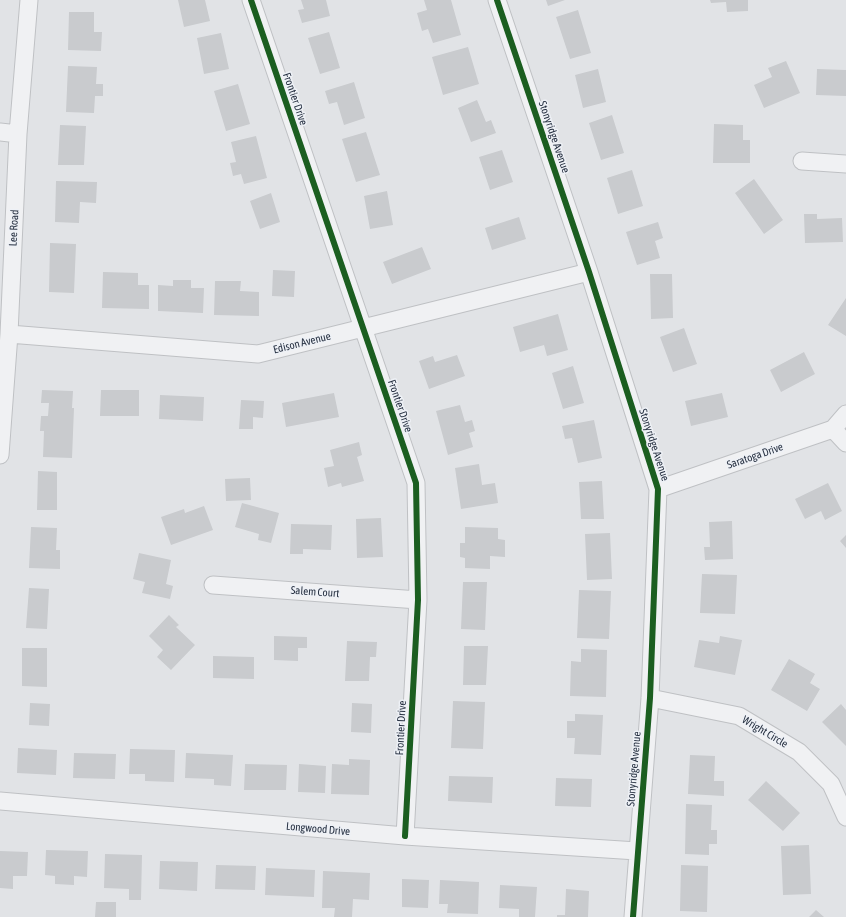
<!DOCTYPE html>
<style>
body{margin:0}
canvas{display:block;background:#e1e3e6}
</style>
<canvas width="846" height="917"></canvas>
<script>
const context = document.querySelector('canvas').getContext('2d');
context.lineJoin = 'round';
function fillPath(path, color) { context.fillStyle = color; context.fill(path, 'evenodd'); }
function trace(path, color, width, dash) { context.strokeStyle = color; context.lineWidth = width; context.lineCap = dash ? 'butt' : 'round'; context.setLineDash(dash || []); context.stroke(path); }
function drawText(font, color, halo, rows, align = 'center') {
  context.font = font + ' "Asap Condensed",sans-serif'; context.lineWidth = 3; context.setLineDash([]); context.textBaseline = 'middle'; context.strokeStyle = halo; context.fillStyle = color; for (const [text, x, y, turn = 0] of rows) {
    context.save(); context.translate(x, y); context.rotate((+turn || 0) * Math.PI / 180); context.textAlign = isNaN(turn) ? turn : align; if (halo) context.strokeText(text, 0, 0); context.fillText(text, 0, 0); context.restore();
  }
}
fillPath(new Path2D(`
 M178 0H205L210 21 184 27Z
 M301 0H326L330 16 302 23 298 10 304 9Z
 M424 0H451L461 35 433 43 428 29 422 31 417 13 427 10Z
 M546 0H565L548 6Z
 M710 0H748V11L727 12 726 2 711 3Z
 M578 10 591 53 570 59 556 17Z
 M69 12H94V32H102L101 51 68 50Z
 M329 32 340 68 320 74 308 38Z
 M221 33 229 69 204 74 197 38Z
 M468 47 479 84 443 95 432 57Z
 M786 61 800 93 764 108 754 85 772 77 768 68Z
 M68 66 97 67 96 84H103V96H95L94 113 66 112Z
 M598 69 606 102 583 108 575 75Z
 M817 69 846 70V96L816 95Z
 M354 82 365 118 344 125 337 102 329 104 325 91Z
 M238 84 250 124 226 131 214 91Z
 M477 100 486 122 491 120 496 133 471 142 458 108Z
 M612 115 624 153 601 160 589 123Z
 M714 124 743 125V140H750V163H713Z
 M60 125 86 126 84 165H58Z
 M366 132 380 175 356 182 342 139Z
 M256 136 267 178 244 184 241 174 233 176 230 163 236 162 231 142Z
 M502 150 513 182 490 190 479 157Z
 M632 170 643 206 618 214 607 178Z
 M754 179 783 220 764 234 735 193Z
 M56 181 97 182 96 203 80 202 79 223 55 222Z
 M387 191 393 225 370 229 364 196Z
 M271 193 280 222 260 229 250 201Z
 M804 214H817V219L842 218 843 242 805 243Z
 M519 217 526 239 492 250 485 228Z
 M658 222 663 238 655 241 660 258 637 265 626 232Z
 M50 243 76 244 74 293 49 292Z
 M422 247 431 269 392 284 383 262Z
 M273 270 295 271 294 297 272 296Z
 M103 272 138 273V285H149V309L102 308Z
 M650 274H672L673 318 651 319Z
 M173 280H191V288H204L203 313 158 311V285L173 286Z
 M215 281H241L240 291 259 292V316L214 315Z
 M846 298V336L828 325Z
 M558 314 568 350 547 356 544 345 520 352 513 327Z
 M684 328 697 364 673 372 660 337Z
 M804 352 815 374 781 392 770 370Z
 M457 355 465 376 429 389 419 361 433 356 435 362Z
 M573 366 584 403 563 409 552 373Z
 M42 390 73 391 72 408H74L72 458 43 457 44 431H40L41 416H48L49 403H41Z
 M101 390H139V416H100Z
 M334 393 339 417 286 427 282 403Z
 M722 393 728 417 691 426 685 401Z
 M160 395 204 397 203 421 159 419Z
 M241 400 264 401 263 418 253 417V429H239Z
 M460 405 465 422 472 420 475 431 469 433 473 447 448 455 436 411Z
 M594 420 602 458 578 463 572 438 565 439 562 426Z
 M359 442 362 455 357 457 364 481 342 487 341 483 328 487 324 468 334 466 330 450Z
 M479 464 482 485 495 483 498 503 461 509 455 468Z
 M38 471 57 472V510H37Z
 M250 478 251 500 226 501 225 479Z
 M602 481 604 519H581L579 482Z
 M828 483 842 511 825 520 821 511 805 519 795 499Z
 M242 503 279 513 271 543 258 540 259 534 235 527Z
 M204 506 213 530 171 545 161 517 184 509 185 513Z
 M381 518 383 557 357 558 356 519Z
 M732 521 733 559 705 560 704 547H710L709 522Z
 M291 524 332 525 331 550 303 549V554H290Z
 M31 527 57 528 56 550H60V569L29 568Z
 M465 527 498 528V539L505 540V557L490 556V569L465 568V558L460 557V543H465Z
 M610 533 612 579 587 580 585 534Z
 M846 535V548L840 541Z
 M139 553 171 560 166 584 173 586 170 599 142 593 145 582 133 579Z
 M702 574 737 575 735 614 700 613Z
 M463 582H487L485 630 461 629Z
 M29 588 49 589 47 629 26 628Z
 M579 590 611 591 609 639 577 638Z
 M169 615 179 625 176 627 195 645 171 670 157 657 163 650 149 636Z
 M274 636 307 637V648H298V661L274 660Z
 M720 636 742 640 735 675 694 667 699 640 719 643Z
 M347 641 377 642 376 657H370L369 681H345Z
 M464 646H488L486 685H463Z
 M22 648H47V687L22 686Z
 M581 649 607 650 606 697 570 696 571 661 581 662Z
 M213 656 254 657V679L213 678Z
 M789 659 815 674 810 683 820 689 807 711 771 690Z
 M453 701 485 702 483 749 451 748Z
 M30 703 50 704 49 726 29 725Z
 M352 703 372 704 371 733 351 732Z
 M841 704 846 710V746L822 722Z
 M575 714 603 715 601 755 574 754 575 738H567V721H575Z
 M18 748 57 750 56 775 17 773Z
 M130 749 175 750 174 782 145 781V774H129Z
 M74 753 116 754 115 779 73 778Z
 M186 753 233 755 231 786 214 785V779L185 778Z
 M690 755 715 756 714 781H724V796L688 794Z
 M349 759 370 760 369 795 331 794 332 764 349 765Z
 M245 764 287 765 286 790H244Z
 M299 764 326 766 325 793 298 792Z
 M449 776 493 777 492 803 448 801Z
 M556 778 592 779 591 807 555 806Z
 M766 781 800 813 783 831 748 800Z
 M686 804 712 805 711 830H717V844H709V855L685 854Z
 M809 845 811 894 783 895 781 846Z
 M46 850 88 851 87 877 74 876V885L55 884V876L45 875Z
 M0 851 28 852 27 876H13V889L0 888Z
 M105 854 142 855 141 900H129V889L104 888Z
 M160 861 198 862 197 891 159 889Z
 M216 865 256 866 255 890 215 889Z
 M681 865 708 866 707 912 680 911Z
 M266 868 315 870 314 897 265 895Z
 M323 871 370 873 369 900 353 899 352 917H334L335 908H322Z
 M402 879 429 880 428 908 402 907Z
 M440 880 479 882 478 914 447 913 448 904H439Z
 M500 885 537 887 535 917H519V909L499 908Z
 M566 889 589 891 588 917H557V915H565Z
 M96 902H116V917H95Z
 M816 910 824 917H809Z`), '#c9cbce');
const street = new Path2D(`
 M251 0 416 483 418 600 405 836
 M497 0 589 272 658 489 650 698 633 917
 M0 132 18 134
 M802 161 846 164
 M9 334 258 354 589 272
 M833 429 846 443
 M0 455 9 334 18 134 29 0
 M658 489 833 429 846 414
 M213 585 418 600
 M650 698 739 716 799 752 831 784 846 817
 M0 801 405 836 637 851`);
trace(street, '#bfc1c4', 19);
trace(street, '#f0f1f3', 17);
trace(new Path2D(`
 M251 0 416 483 418 600 405 836
 M497 0 589 272 658 489 650 698 633 917`), '#1b5e20', 6);
drawText('11px', '#263041', '#eef1f6', [
 ["Frontier Drive",295,99,71],
 ["Stonyridge Avenue",554,137,71],
 ["Lee Road",14,228,-87],
 ["Edison Avenue",302,343,-14],
 ["Frontier Drive",400,406,71],
 ["Stonyridge Avenue",654,445,72],
 ["Saratoga Drive",755,456,-19],
 ["Salem Court",315,592,4],
 ["Frontier Drive",401,728,-87],
 ["Wright Circle",765,732,31],
 ["Stonyridge Avenue",634,769,-85],
 ["Longwood Drive",318,829,5]
]);
</script>
